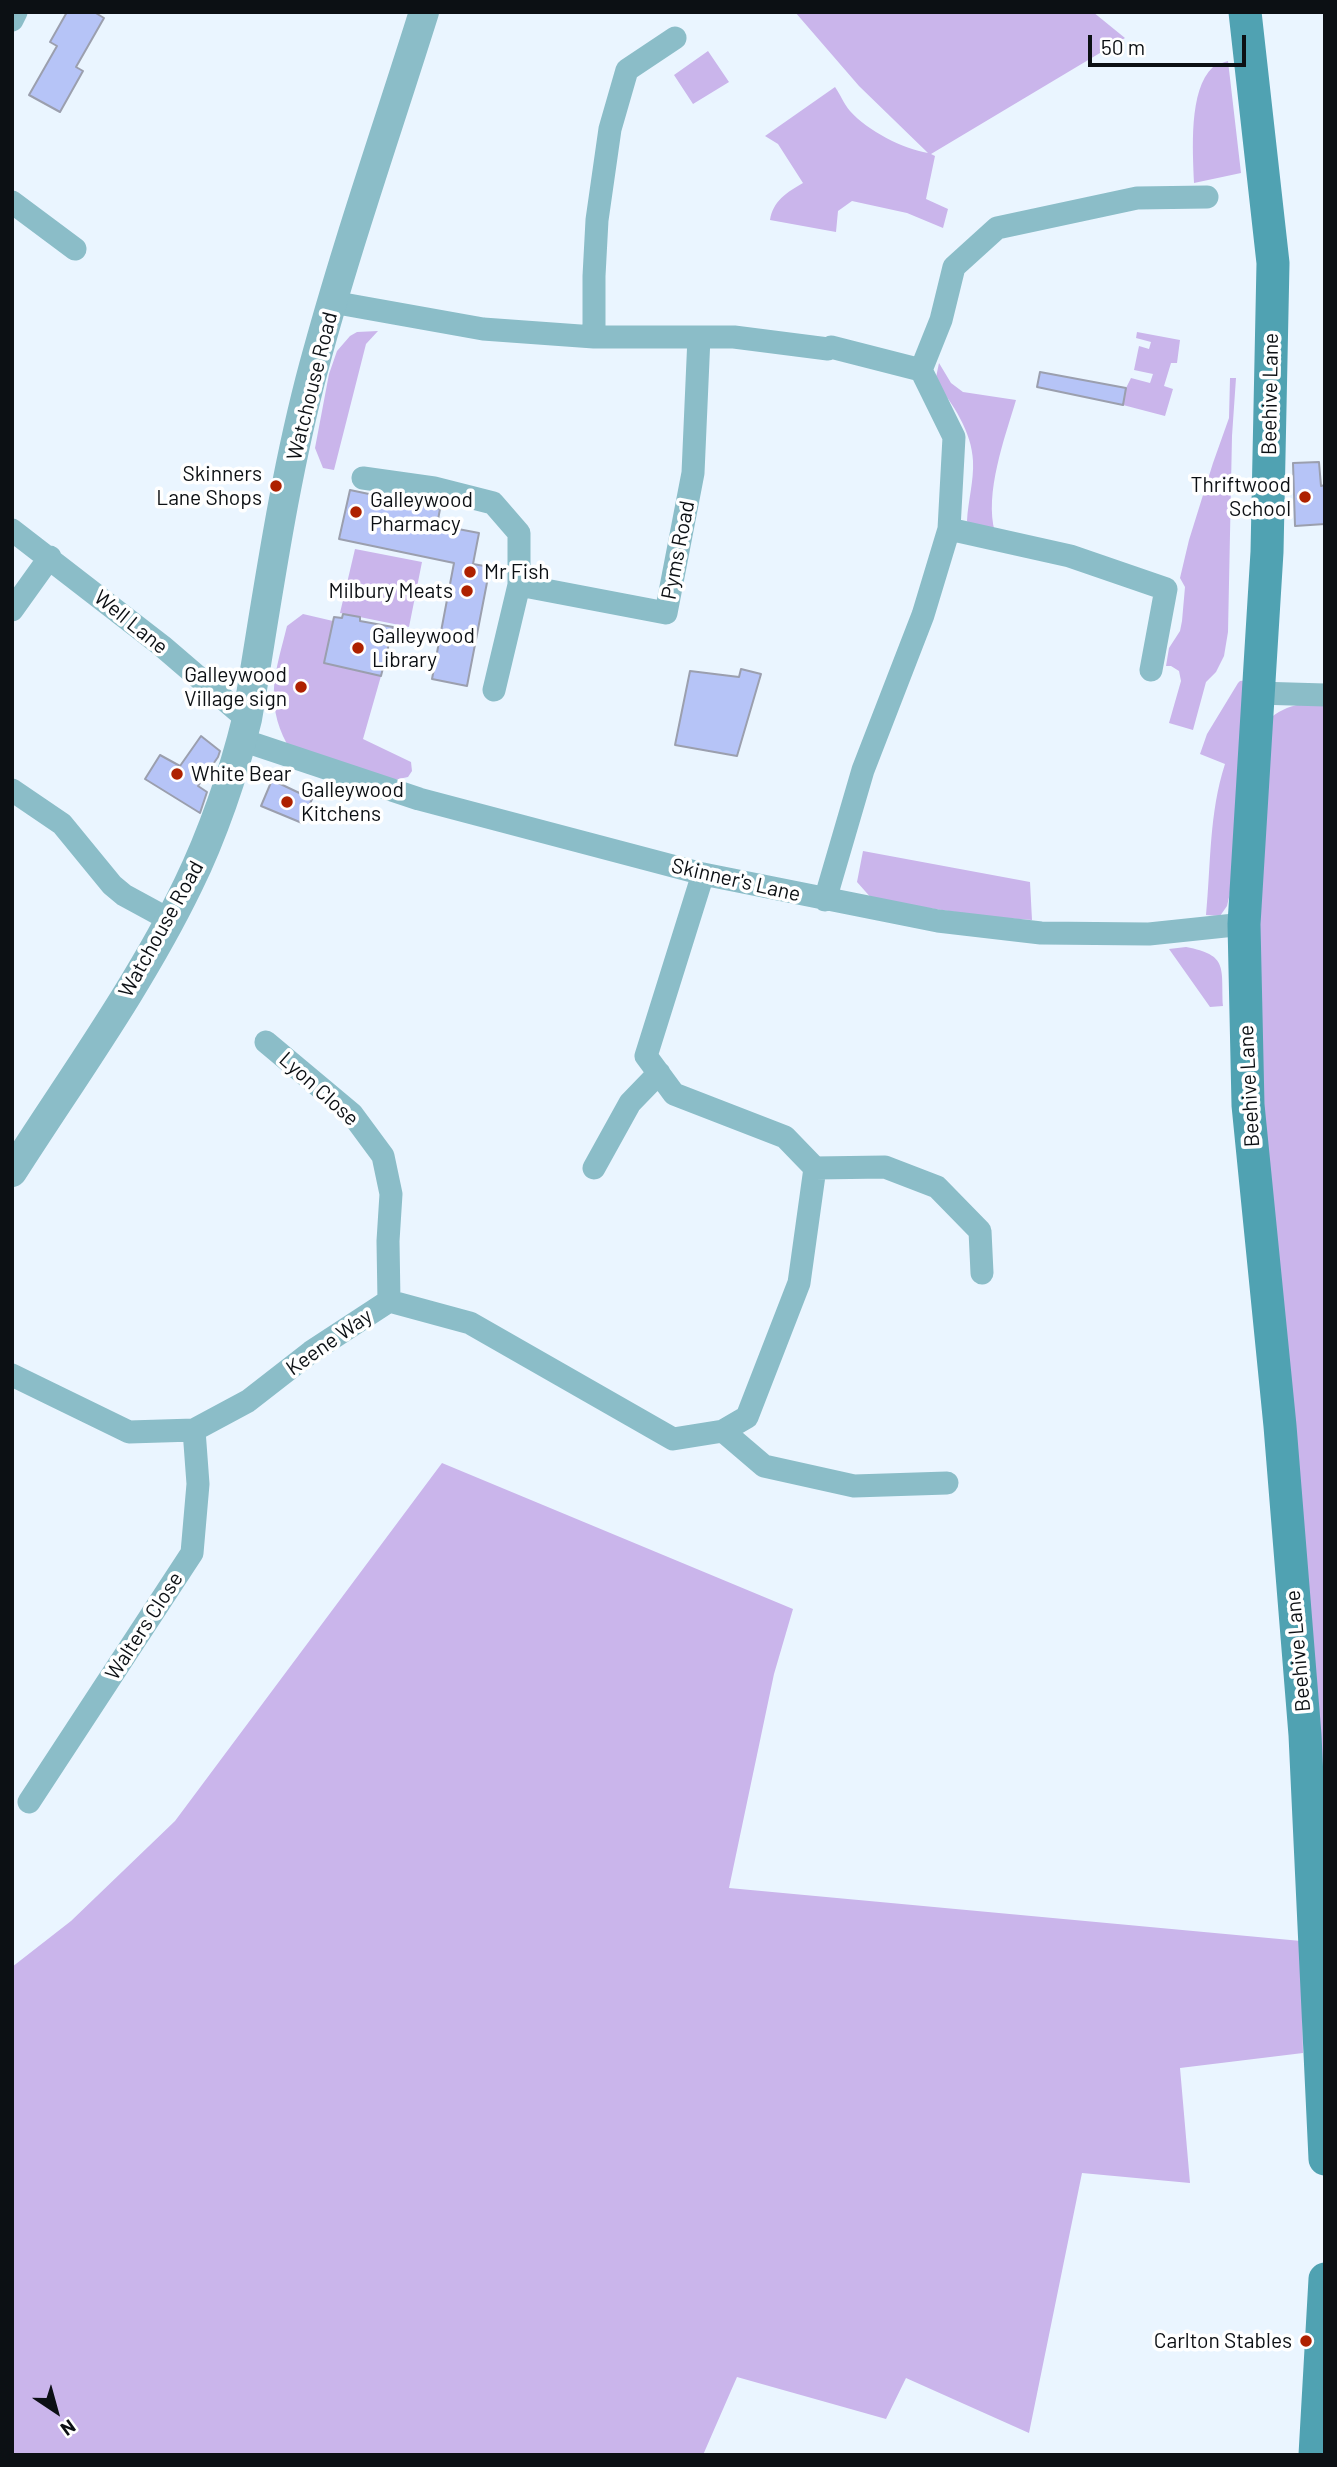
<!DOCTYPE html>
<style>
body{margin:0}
#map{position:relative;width:1337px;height:2467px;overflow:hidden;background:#eaf5ff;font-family:Barlow,sans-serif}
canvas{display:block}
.frame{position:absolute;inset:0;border:14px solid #0c1014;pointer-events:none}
.north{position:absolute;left:21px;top:2376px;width:70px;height:70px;-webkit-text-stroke:5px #fff;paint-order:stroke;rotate:144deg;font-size:19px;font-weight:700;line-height:28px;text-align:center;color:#0c1014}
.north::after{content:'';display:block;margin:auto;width:24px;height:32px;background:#0c1014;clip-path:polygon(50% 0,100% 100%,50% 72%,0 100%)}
.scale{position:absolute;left:1088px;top:35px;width:158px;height:32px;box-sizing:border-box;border:4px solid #0c1014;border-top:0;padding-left:9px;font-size:21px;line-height:24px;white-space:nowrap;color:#0c1014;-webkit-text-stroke:5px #fff;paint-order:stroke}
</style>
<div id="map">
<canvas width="1337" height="2467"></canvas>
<div class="frame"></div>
<div class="north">N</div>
<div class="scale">50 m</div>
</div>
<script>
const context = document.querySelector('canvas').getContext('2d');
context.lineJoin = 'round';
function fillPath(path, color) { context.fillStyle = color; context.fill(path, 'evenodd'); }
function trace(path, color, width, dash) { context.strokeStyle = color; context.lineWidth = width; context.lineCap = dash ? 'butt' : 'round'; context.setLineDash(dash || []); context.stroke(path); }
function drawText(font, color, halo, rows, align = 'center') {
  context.font = font + ' Barlow,sans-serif'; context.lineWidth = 7; context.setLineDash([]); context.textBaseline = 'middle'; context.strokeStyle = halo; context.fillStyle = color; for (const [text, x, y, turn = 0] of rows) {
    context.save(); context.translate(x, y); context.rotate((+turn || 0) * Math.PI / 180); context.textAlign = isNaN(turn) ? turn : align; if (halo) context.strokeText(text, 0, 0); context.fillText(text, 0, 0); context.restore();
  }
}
fillPath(new Path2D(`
 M795 12H1093L1125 38 931 154 935 156 926 199 948 209 943 228 907 213 852 201 838 211 836 232 770 220C773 201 787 192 803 183L778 144 765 136 835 87C840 94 844 104 850 111 868 131 903 149 928 153L859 86Z
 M708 51 729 82 693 104 674 75Z
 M1228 61 1241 173 1194 183C1193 152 1188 90 1213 67 1217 64 1223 63 1228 61Z
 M378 331 366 344 334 470 323 468 315 448 329 374 337 351 350 336 357 332Z
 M1137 332 1180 340 1177 363H1171L1164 386 1173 389 1165 416 1123 405 1126 388 1131 378 1150 383 1153 374 1134 370 1139 346 1149 349 1151 342 1136 338Z
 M939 363 951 383 963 392 1016 400C1005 437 984 494 995 532L977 535 967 521C968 501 974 481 973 461 972 433 953 403 935 382Z
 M1230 378H1236L1232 436 1228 632 1224 656 1216 672 1206 682 1193 730 1169 723 1181 681 1179 671 1171 666H1166L1169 648 1180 631 1182 621 1185 587 1180 578 1189 540 1213 463 1229 418Z
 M355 549 422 562 409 627 340 613Z
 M303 614 333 621 325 663 381 676 363 739 411 762 412 771 408 777 394 780 287 744C264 700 276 671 287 626Z
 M1250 680 1232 884 1227 906 1220 916 1206 915C1211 864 1209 813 1225 764L1200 754 1207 734 1238 683 1240 681Z
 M1301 704 1325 705V1842L1256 1028 1267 721C1278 711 1287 707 1301 704Z
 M863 851 1030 882 1032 920 990 917 873 900 857 882Z
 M1186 947C1229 955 1221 968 1223 1006L1210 1007 1169 949Z
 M442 1463 793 1609 774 1674 729 1888 1301 1941 1303 2053 1180 2068 1190 2183 1082 2173 1029 2433 906 2378 886 2419 737 2377 703 2455H12V1967L71 1921 175 1821Z`), '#cab5eb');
const building = new Path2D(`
 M67 12H94L104 18 76 67 83 71 60 112 29 95 57 46 50 42Z
 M1040 372 1126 388 1123 405 1037 387Z
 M1319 462 1321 486 1325 485V524L1295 526 1293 463Z
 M350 490 440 509 437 525 479 533 473 564 490 567 467 686 432 679 454 563 339 539Z
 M343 614 360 617V621L393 627 381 676 324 663 334 617 342 618Z
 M741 669 761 674 737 756 675 745 690 671 739 677Z
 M201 736 220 751 218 757 198 786 207 792 200 813 145 779 160 755 180 766Z
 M272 780 312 799 302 823 261 806Z`);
fillPath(building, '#b6c4f7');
trace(building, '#9b9fae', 2);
trace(new Path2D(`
 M12 20 16 12
 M12 202 75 249
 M332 302 483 329 594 337H734L828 349 831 347 921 370 954 437 949 529 923 615 863 770 825 900
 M594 337V276L597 220 610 129 627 70 675 38
 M921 370 941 320 954 267 997 228 1137 198 1207 197
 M363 478 434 488 493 503 519 533V585L494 690
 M949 529 1070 556 1166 589 1151 670
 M12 530 162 646 247 719
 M519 585 666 613 693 473 699 337
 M12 610 50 557
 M1257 693 1325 695
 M242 740 419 799 703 874 938 921 1041 933 1149 934 1244 924
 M12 790 62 824 112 885 124 895 170 920
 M703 874 646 1056 674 1094 785 1137 815 1168 885 1167 937 1187 980 1231 982 1273
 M266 1042 352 1114 383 1156 391 1194 388 1241 389 1301
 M594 1168 630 1103 659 1073
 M12 1375 129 1432 194 1430 248 1401 311 1352 389 1301 470 1323 673 1439 723 1431 764 1466 854 1486 947 1483
 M723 1431 747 1417 799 1283 815 1168
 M29 1802 192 1553 198 1484 194 1430`), '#8bbdc8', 23);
trace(new Path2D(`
 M12 1172C72 1078 139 986 188 885 212 836 234 773 247 719 267 601 283 481 314 366 346 247 387 130 424 12`), '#8bbdc8', 30);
trace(new Path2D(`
 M1245 12 1273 263 1267 552 1244 924 1248 1105 1280 1426 1305 1735 1325 2159
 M1315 2455 1325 2279`), '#50a2b2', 33);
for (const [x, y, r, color] of [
 [276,486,7,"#ae2100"],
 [1305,497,7,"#ae2100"],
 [356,512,7,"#ae2100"],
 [470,572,7,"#ae2100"],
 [467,591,7,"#ae2100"],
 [358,648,7,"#ae2100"],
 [301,687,7,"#ae2100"],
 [177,774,7,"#ae2100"],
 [287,802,7,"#ae2100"],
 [1306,2341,7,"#ae2100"]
]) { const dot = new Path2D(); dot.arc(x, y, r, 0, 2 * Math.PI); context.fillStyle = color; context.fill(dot); trace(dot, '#fff', 2.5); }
drawText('21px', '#0c1014', '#fff', [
 ["Watchouse Road",312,386,-76],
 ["Beehive Lane",1270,394,-89],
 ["Pyms Road",678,550,-79],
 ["Well Lane",131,622,39],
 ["Skinner's Lane",736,880,13],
 ["Watchouse Road",161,929,-61],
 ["Beehive Lane",1249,1086,-93],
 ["Lyon Close",319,1089,42],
 ["Keene Way",329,1342,-35],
 ["Walters Close",144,1626,-57],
 ["Beehive Lane",1298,1651,-95]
]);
drawText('21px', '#0c1014', '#fff', [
 ["Skinners",262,474],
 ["Lane Shops",262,498],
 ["Thriftwood",1291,485],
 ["School",1291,509],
 ["Galleywood",370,500,"left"],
 ["Pharmacy",370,524,"left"],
 ["Mr Fish",484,572,"left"],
 ["Milbury Meats",453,591],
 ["Galleywood",372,636,"left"],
 ["Library",372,660,"left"],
 ["Galleywood",287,675],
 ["Village sign",287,699],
 ["White Bear",191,774,"left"],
 ["Galleywood",301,790,"left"],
 ["Kitchens",301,814,"left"],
 ["Carlton Stables",1292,2341]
], 'right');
</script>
